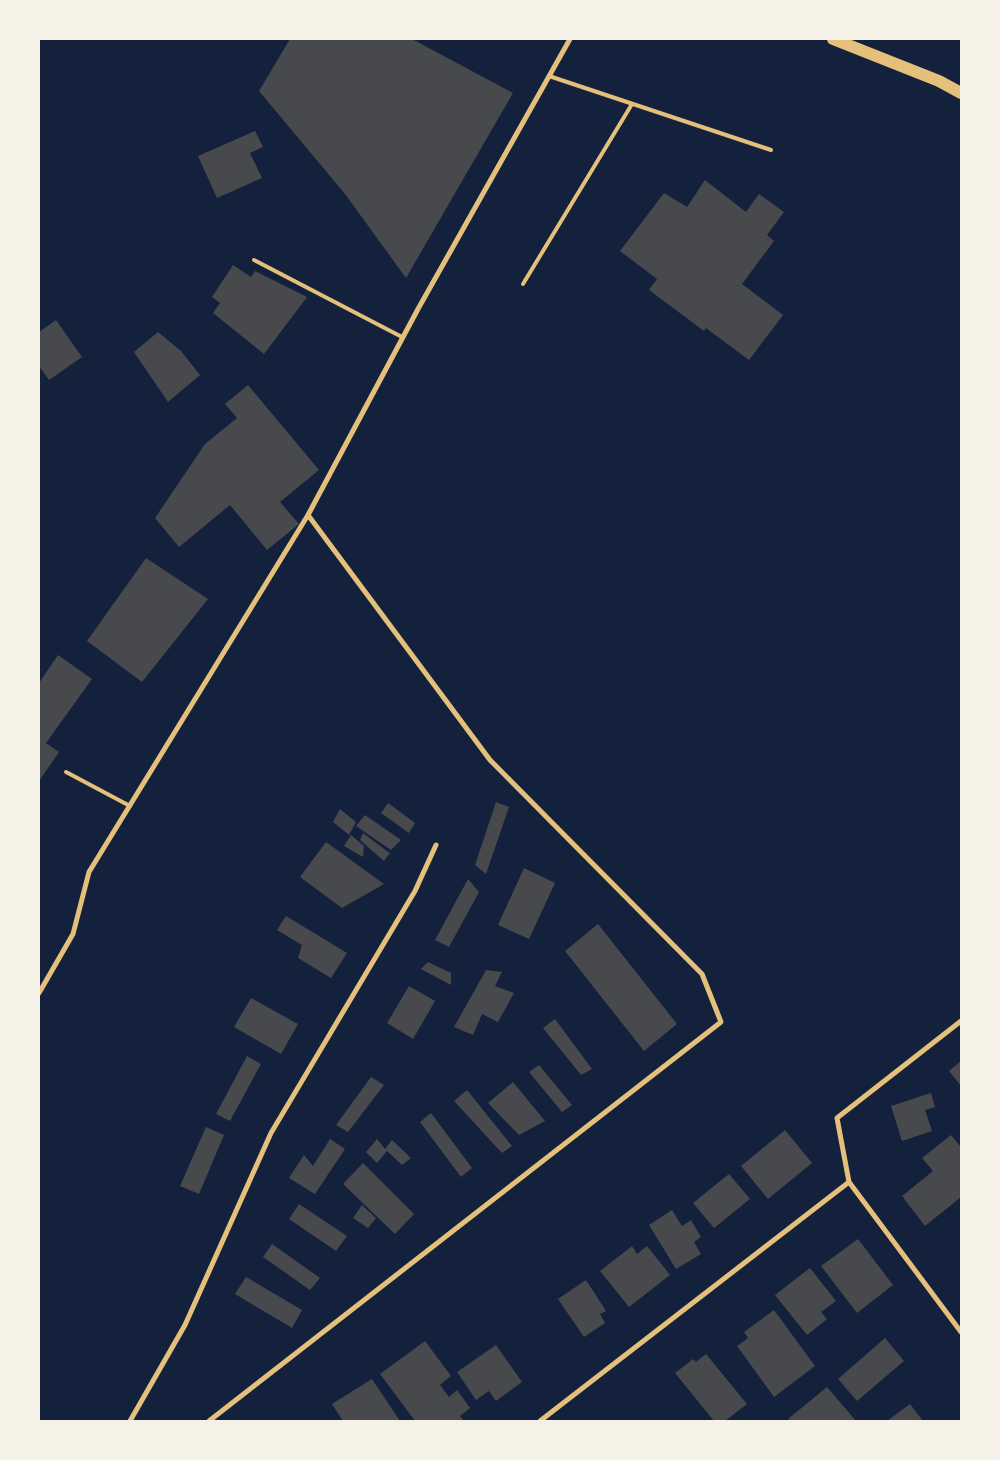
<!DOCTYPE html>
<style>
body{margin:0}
#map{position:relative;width:1000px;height:1460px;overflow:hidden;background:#14213d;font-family:"Public Sans",sans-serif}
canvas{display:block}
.frame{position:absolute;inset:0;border:40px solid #f6f1e7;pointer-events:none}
</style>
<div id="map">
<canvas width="1000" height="1460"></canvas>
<div class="frame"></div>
</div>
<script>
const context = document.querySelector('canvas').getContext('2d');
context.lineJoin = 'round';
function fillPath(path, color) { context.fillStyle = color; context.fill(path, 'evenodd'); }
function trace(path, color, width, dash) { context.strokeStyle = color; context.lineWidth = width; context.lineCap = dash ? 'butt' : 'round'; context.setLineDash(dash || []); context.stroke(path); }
fillPath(new Path2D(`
 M290 39H412L513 93 406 278 345 194 259 91Z
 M255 131 263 147 250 153 262 178 217 198 198 156Z
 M705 180 746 212 759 194 784 212 767 235 774 241 742 284 783 315 749 360 706 328 704 331 649 290 657 279 620 251 664 193 687 207Z
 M233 265 251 277 255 271 307 297 264 354 213 313 220 303 212 297Z
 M56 320 82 357 49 380 39 366V332Z
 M158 332 181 351 200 375 168 402 134 352Z
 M248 385 319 470 280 502 299 524 267 550 230 505 179 547 155 518 205 444 237 418 225 404Z
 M146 558 208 599 142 682 87 641Z
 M58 655 92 679 46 743 59 752 39 781V683Z
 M496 802 509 807 486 874 475 865Z
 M388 803 415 823 409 833 381 813Z
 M340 809 356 822 349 835 333 822Z
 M365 815 401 840 391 850 356 826Z
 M363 833 392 855 389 854 384 861 360 840Z
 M351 835 364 846 363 857 344 846Z
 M326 842 384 884 342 908 300 877Z
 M524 868 555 883 529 939 498 925Z
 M468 879 479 892 449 947 435 940Z
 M286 916 347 953 331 978 298 958 302 945 277 930Z
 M598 924 677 1024 644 1051 565 951Z
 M428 962 451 973V985L421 969Z
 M486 970 502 972 495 986 514 993 498 1022 482 1014 473 1035 454 1027Z
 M409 986 435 1001 413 1039 387 1023Z
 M251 998 298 1024 281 1054 234 1027Z
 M555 1019 592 1069 581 1075 543 1028Z
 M247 1056 261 1064 230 1121 216 1114Z
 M961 1061V1086L949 1071Z
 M539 1065 572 1105 562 1112 529 1072Z
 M371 1077 384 1085 348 1132 336 1125Z
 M513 1082 545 1121 519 1135 488 1103Z
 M467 1090 512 1146 502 1153 454 1101Z
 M931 1093 935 1107 925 1110 932 1131 902 1141 891 1106Z
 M431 1113 472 1168 461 1177 420 1122Z
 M206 1127 224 1135 199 1194 180 1186Z
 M785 1130 812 1163 768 1199 741 1166Z
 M951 1135 961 1147V1197L925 1226 902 1196 933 1171 922 1158Z
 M330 1139 345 1149 315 1194 289 1178 304 1155 313 1166Z
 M377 1139 385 1149 392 1140 411 1158 402 1165 387 1151 377 1163 366 1152Z
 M363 1163 414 1214 395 1234 343 1184Z
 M729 1174 750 1199 714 1228 693 1203Z
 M299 1204 347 1236 336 1251 289 1219Z
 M362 1205 376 1218 368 1228 353 1218Z
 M672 1210 682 1226 691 1220 701 1237 694 1242 701 1254 676 1269 649 1225Z
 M858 1239 893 1285 857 1313 821 1266Z
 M272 1244 320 1278 310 1290 263 1257Z
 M632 1246 637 1254 647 1246 670 1275 629 1307 600 1271Z
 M810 1268 836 1301 821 1312 827 1319 807 1335 775 1295Z
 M246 1277 302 1310 292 1328 235 1294Z
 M586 1280 606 1311 600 1314 605 1323 584 1337 558 1299Z
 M774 1310 815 1366 774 1397 737 1346 748 1338 744 1332Z
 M885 1338 904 1361 857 1401 838 1379Z
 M425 1341 451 1376 440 1385 449 1397 457 1390 470 1408 460 1416 464 1421H415L380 1374Z
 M496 1345 522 1382 496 1401 489 1391 476 1400 457 1372Z
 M706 1354 747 1404 725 1421H714L675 1373 693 1359 696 1362Z
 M372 1379 400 1421H343L332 1404Z
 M827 1387 856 1421H790L788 1419Z
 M910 1404 923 1421H887Z`), '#48494c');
trace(new Path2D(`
 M549 76 771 150
 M254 260 402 337
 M523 284 632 104
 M66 772 130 806`), '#e5c07b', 4);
trace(new Path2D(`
 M39 993 73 934 89 872 308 515 418 309 570 39
 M849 1182 961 1332
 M130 1421 185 1325 271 1133 415 891 436 845
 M209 1421 721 1022 702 974 490 760 308 515
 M540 1421 849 1182 837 1118 961 1021`), '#e5c07b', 5);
trace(new Path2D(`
 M833 39 939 81 961 93`), '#e5c07b', 12);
</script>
